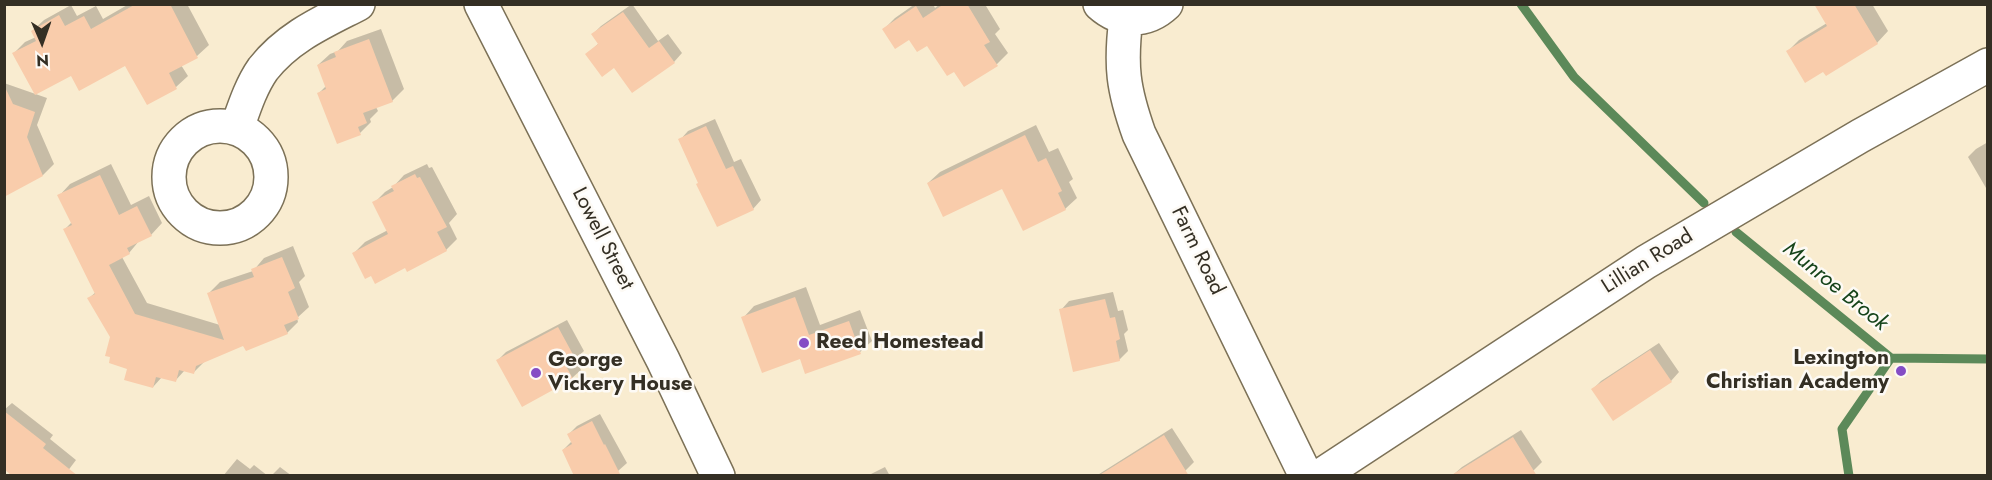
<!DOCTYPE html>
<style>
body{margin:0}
#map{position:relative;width:1992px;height:480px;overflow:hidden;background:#f9ecd0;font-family:Jost,sans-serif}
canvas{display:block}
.frame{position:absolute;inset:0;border:6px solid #342f24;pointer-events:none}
.north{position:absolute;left:12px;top:12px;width:60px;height:60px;-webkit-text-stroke:4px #fdfaf5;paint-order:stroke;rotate:178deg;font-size:16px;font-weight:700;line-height:24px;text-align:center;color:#342f24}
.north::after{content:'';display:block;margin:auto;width:21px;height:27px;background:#342f24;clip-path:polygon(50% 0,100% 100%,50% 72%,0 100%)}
</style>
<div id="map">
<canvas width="1992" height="480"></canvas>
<div class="frame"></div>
<div class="north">N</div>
</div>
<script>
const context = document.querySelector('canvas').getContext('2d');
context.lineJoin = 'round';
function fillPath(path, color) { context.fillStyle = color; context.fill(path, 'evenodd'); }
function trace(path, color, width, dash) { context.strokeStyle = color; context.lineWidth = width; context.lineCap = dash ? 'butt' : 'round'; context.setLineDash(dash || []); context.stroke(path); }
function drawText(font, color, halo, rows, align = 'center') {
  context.font = font + ' Jost,sans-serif'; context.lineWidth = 5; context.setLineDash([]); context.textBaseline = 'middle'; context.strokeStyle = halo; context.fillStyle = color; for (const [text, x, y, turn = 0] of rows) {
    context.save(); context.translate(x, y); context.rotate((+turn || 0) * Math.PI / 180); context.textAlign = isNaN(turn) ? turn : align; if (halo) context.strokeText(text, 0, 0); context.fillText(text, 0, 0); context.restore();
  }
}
fillPath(new Path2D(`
 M129 4H187L209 45 197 56 181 65 188 76 176 87 147 103 126 64 71 74 14 53 25 42 36 37 32 31 44 20 71 5 77 16 96 6 103 19Z
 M632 4 658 41 668 34 682 53 674 62 614 66 587 54 599 43 593 34 601 26Z
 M915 4H933L935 8 940 4H989L986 6 1000 29 995 34 1008 53 997 64 954 70 927 44 884 29 895 18Z
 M1816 4H1872L1888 31 1877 43 1824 70 1788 51 1799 40 1827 23Z
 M381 29 404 89 392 101 376 107 378 111 370 119 371 122 360 133 319 93 326 86 318 65 330 54 338 51 347 41Z
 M4 83 47 98 37 125 54 164 43 175 11 192 4 180Z
 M715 119 734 162 741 159 761 200 753 209 700 182 680 140 688 131Z
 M1036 125 1049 152 1058 148 1073 179 1069 182 1077 198 1065 209 1003 187 928 183 940 172Z
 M1988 142V187L1986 188 1968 157 1976 149Z
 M111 164 131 205 149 196 162 223 151 235 139 241 129 253 122 257 147 303 220 325 209 293 220 282 253 271 264 258 293 246 305 276 299 282 309 307 297 318 298 322 287 333 244 344 205 361 193 373 185 370 175 381 162 377 153 387 129 368 89 298 96 292 65 229 72 222 59 196 70 184Z
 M427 164 429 168 432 167 457 214 449 223 457 239 446 250 405 267 354 253 365 242 388 230 374 203 385 192 393 187 404 175Z
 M806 287 820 325 860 310 872 341 860 352 800 357 743 318 754 306Z
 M1113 292 1118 311 1123 310 1128 330 1124 334 1128 351 1119 360 1061 310 1069 301Z
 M567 320 584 351 575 359 581 370 572 378 498 360 506 352Z
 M1659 343 1679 372 1671 381 1593 389 1601 381Z
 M12 403 53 435 50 439 76 460 64 476 4 468V410Z
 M600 414 627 463 618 471 563 450 572 441 569 434 577 426Z
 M1172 428 1194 462 1185 471 1178 476H1096Z
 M1521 430 1542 462 1534 470 1525 476 1453 475 1462 467Z
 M237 459 250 469 254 465 268 476H223Z
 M280 467 292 476H271Z
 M885 467 890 476H867Z`), '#0003');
trace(new Path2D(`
 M1521 4 1574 77 1704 203
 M1736 232 1891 358 1988 359
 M1849 476 1842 429 1891 358`), '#5c8959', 9);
fillPath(new Path2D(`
 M136 4H170L198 58 169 73 177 89 147 105 125 66 79 91 71 76 35 95 12 53 36 41 31 31 59 15 65 26 84 16 91 29Z
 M944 4H967L990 42 984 45 998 66 964 87 954 72 947 76 927 46 917 52 909 40 895 49 882 29 916 6 923 18Z
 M1814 4H1854L1878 44 1826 76 1823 72 1805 83 1786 51 1827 26Z
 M623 12 649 48 659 41 675 63 632 93 614 68 602 77 585 54 598 44 591 34Z
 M369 39 393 102 363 113 367 123 358 127 361 135 337 144 317 93 326 89 317 65 336 57 334 52Z
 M4 85 13 104 35 112 27 137 43 176 4 197Z
 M706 126 726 169 733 166 754 210 717 227 696 184 698 183 678 139Z
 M1025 135 1038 162 1046 158 1062 191 1058 193 1066 210 1023 231 1002 189 943 217 927 183Z
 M415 174 417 178 420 177 447 227 437 232 447 251 407 272 405 268 375 284 371 276 365 279 352 253 388 234 372 202 394 191 391 186Z
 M100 175 119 215 137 206 152 236 127 248 130 254 109 265 135 314 224 340 207 293 254 277 251 269 282 257 295 288 288 292 299 319 284 325 288 334 246 351 243 346 196 366 194 374 179 370 176 382 156 377 153 388 124 380 127 369 109 363 110 357 105 356 110 337 87 298 95 294 63 229 72 225 57 195Z
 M795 297 809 335 849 321 861 354 805 374 800 359 762 373 741 317Z
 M1105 299 1110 318 1115 317 1120 339 1116 341 1120 361 1073 372 1059 309Z
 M558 327 576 360 566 366 573 379 522 407 496 360Z
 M1650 350 1672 382 1613 421 1591 389Z
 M4 411 46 444 43 448 78 476H12L4 469Z
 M592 421 604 445 605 444 621 476H574L562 450 572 444 567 434Z
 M1164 435 1189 476H1098Z
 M1513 437 1537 476H1450Z`), '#f9ccab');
const minor = new Path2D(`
 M1100 4C1120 22 1146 23 1166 4
 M1126 18C1120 66 1123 89 1139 134L1306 476
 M169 177a51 51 0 1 1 102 0a51 51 0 1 1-102 0Z
 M237 128C244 108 251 86 263 69 288 37 323 22 358 4
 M1320 476 1646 262 1860 136 1988 65`);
const major = new Path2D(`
 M481 4 663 360 718 476`);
trace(minor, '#7c7157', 36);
trace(major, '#7c7157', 36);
trace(minor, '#fff', 33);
trace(major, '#fff', 33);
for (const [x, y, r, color] of [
 [804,343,6,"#854dc5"],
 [1901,371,6,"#854dc5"],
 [536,373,6,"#854dc5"]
]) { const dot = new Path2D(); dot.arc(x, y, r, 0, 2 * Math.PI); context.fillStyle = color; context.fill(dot); trace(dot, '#fdfaf5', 2); }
drawText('21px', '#342f24', '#fdfaf5', [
 ["Lowell Street",602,239,63],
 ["Farm Road",1197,251,64],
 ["Lillian Road",1648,262,-32]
]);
drawText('bold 21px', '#342f24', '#fdfaf5', [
 ["Reed Homestead",816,343],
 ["Lexington",1889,359,"right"],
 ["Christian Academy",1889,383,"right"],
 ["George",548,361],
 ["Vickery House",548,385]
], 'left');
drawText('italic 22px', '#16441b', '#fdfaf5', [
 ["Munroe Brook",1835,287,39]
]);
</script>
